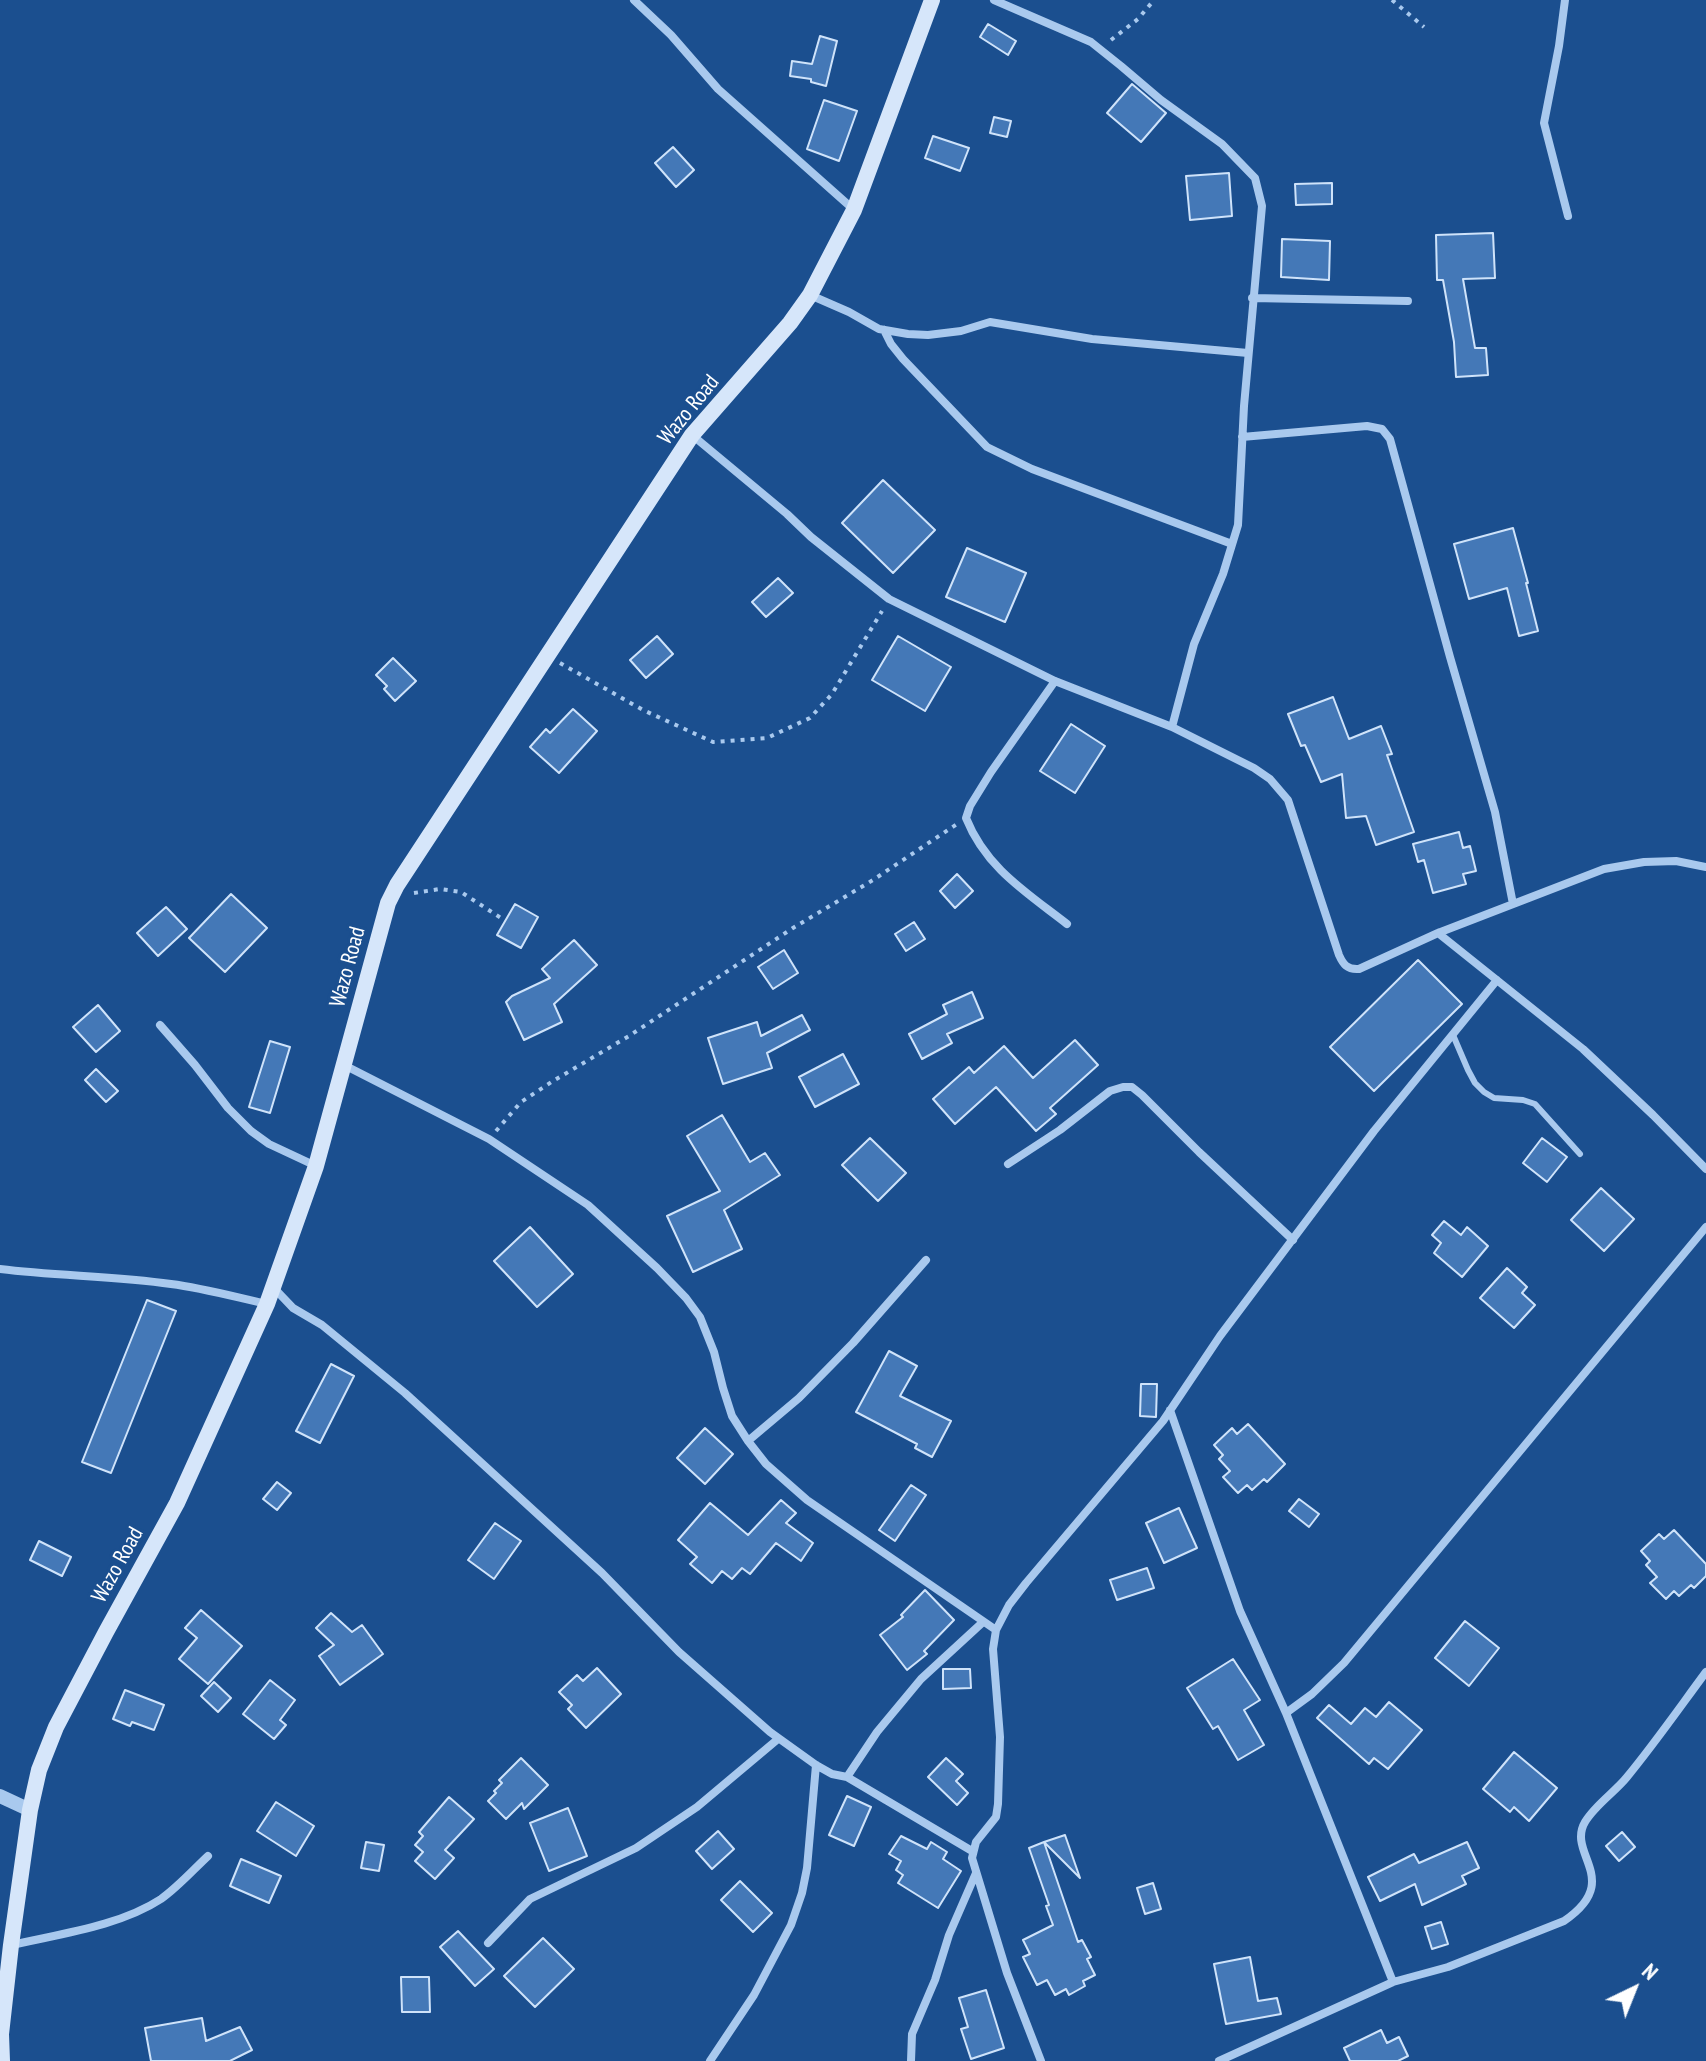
<!DOCTYPE html>
<style>
body{margin:0}
#map{position:relative;width:1706px;height:2061px;overflow:hidden;background:#1b4f8f;font-family:"PT Sans Narrow",sans-serif}
canvas{display:block}
.north{position:absolute;left:1594px;top:1949px;width:80px;height:80px;-webkit-text-stroke:6px #1b4f8f;paint-order:stroke;rotate:43deg;font-size:22px;font-weight:700;line-height:32px;text-align:center;color:#fff}
.north::after{content:'';display:block;margin:auto;width:28px;height:36px;background:#fff;clip-path:polygon(50% 0,100% 100%,50% 72%,0 100%)}
</style>
<div id="map">
<canvas width="1706" height="2061"></canvas>
<div class="north">N</div>
</div>
<script>
const context = document.querySelector('canvas').getContext('2d');
context.lineJoin = 'round';
function fillPath(path, color) { context.fillStyle = color; context.fill(path, 'evenodd'); }
function trace(path, color, width, dash) { context.strokeStyle = color; context.lineWidth = width; context.lineCap = dash ? 'butt' : 'round'; context.setLineDash(dash || []); context.stroke(path); }
function drawText(font, color, halo, rows, align = 'center') {
  context.font = font + ' "PT Sans Narrow",sans-serif'; context.lineWidth = 6; context.setLineDash([]); context.textBaseline = 'middle'; context.strokeStyle = halo; context.fillStyle = color; for (const [text, x, y, turn = 0] of rows) {
    context.save(); context.translate(x, y); context.rotate((+turn || 0) * Math.PI / 180); context.textAlign = isNaN(turn) ? turn : align; if (halo) context.strokeText(text, 0, 0); context.fillText(text, 0, 0); context.restore();
  }
}
const building = new Path2D(`
 M988 24 1016 41 1008 55 980 37Z
 M820 36 837 41 826 86 811 82V79L790 76 792 61 812 64Z
 M1132 84 1166 113 1141 142 1107 113Z
 M824 100 857 111 839 161 807 149Z
 M994 117 1011 121 1007 137 990 133Z
 M933 136 969 148 960 171 925 158Z
 M673 147 694 170 676 187 655 163Z
 M1229 173 1232 216 1190 220 1186 176Z
 M1332 183V204L1296 205 1295 184Z
 M1493 233 1495 278 1463 279 1475 348H1486L1488 375 1456 377 1454 342 1443 280H1437L1436 235Z
 M1282 239 1330 241 1329 280 1281 277Z
 M883 480 935 530 893 573 842 523Z
 M1513 528 1528 583H1526L1538 631 1519 636 1507 588 1469 599 1454 544Z
 M967 548 1026 573 1005 622 946 597Z
 M778 578 793 593 766 617 752 602Z
 M657 636 673 654 646 678 630 660Z
 M898 636 951 667 925 711 872 680Z
 M393 658 416 681 395 701 384 689 387 686 376 675Z
 M1333 697 1349 739 1381 726 1392 754 1387 755 1414 832 1376 845 1366 816 1346 818 1342 774 1321 782 1305 745 1301 746 1288 714Z
 M573 709 597 731 559 773 530 747 546 729 550 733Z
 M1071 724 1105 746 1075 793 1040 771Z
 M1459 832 1463 848 1470 846 1476 871 1463 874 1466 884 1433 893 1424 860 1418 862 1413 844Z
 M957 874 973 891 955 908 940 891Z
 M231 894 267 928 225 972 189 938Z
 M515 904 538 917 521 948 497 935Z
 M166 907 187 929 158 956 137 933Z
 M914 922 925 939 906 951 895 934Z
 M574 940 597 965 554 1004 562 1022 524 1040 506 1002 512 996 550 978 542 969Z
 M784 950 798 973 773 989 758 967Z
 M1418 960 1462 1004 1374 1091 1330 1047Z
 M972 992 983 1018 947 1034 952 1043 922 1059 909 1034 947 1014 943 1005Z
 M98 1005 120 1031 96 1052 73 1027Z
 M802 1015 810 1030 767 1053 772 1068 723 1084 708 1038 757 1022 761 1036Z
 M1075 1040 1098 1065 1050 1108 1056 1114 1036 1131 996 1087 955 1124 933 1099 969 1067 974 1073 1004 1046 1033 1078Z
 M270 1041 290 1047 270 1113 249 1107Z
 M843 1054 859 1084 815 1107 799 1077Z
 M96 1069 118 1091 106 1102 85 1080Z
 M722 1115 750 1162 765 1153 780 1175 724 1210 742 1249 693 1272 667 1216 720 1191 687 1136Z
 M870 1138 906 1173 878 1201 842 1165Z
 M1542 1138 1567 1157 1547 1182 1523 1163Z
 M1601 1188 1634 1219 1604 1251 1571 1220Z
 M1444 1221 1461 1235 1467 1227 1488 1246 1462 1277 1434 1253 1441 1243 1432 1235Z
 M530 1227 573 1274 537 1307 494 1261Z
 M1507 1268 1527 1287 1522 1293 1535 1305 1514 1328 1480 1298Z
 M147 1300 176 1311 111 1473 82 1462Z
 M889 1351 917 1366 900 1396 951 1421 932 1457 915 1448 917 1444 856 1412Z
 M331 1364 354 1376 320 1443 296 1431Z
 M1141 1384H1157L1156 1417 1140 1416Z
 M1248 1424 1285 1464 1267 1482 1264 1479 1252 1490 1247 1485 1238 1493 1223 1477 1230 1471 1219 1459 1223 1455 1214 1445 1232 1428 1237 1434Z
 M705 1428 733 1454 705 1484 677 1458Z
 M277 1482 291 1493 277 1510 263 1499Z
 M911 1485 926 1495 895 1541 879 1530Z
 M1299 1499 1319 1514 1309 1527 1289 1511Z
 M781 1500 796 1513 786 1523 813 1543 801 1561 776 1543 750 1574 742 1568 732 1579 722 1571 712 1583 690 1564 697 1557 678 1540 710 1503 748 1535Z
 M1179 1508 1197 1548 1164 1563 1146 1523Z
 M495 1523 521 1541 494 1579 468 1560Z
 M1674 1530 1706 1564V1576L1694 1588 1691 1585 1679 1596 1674 1591 1666 1599 1650 1583 1657 1577 1646 1565 1650 1561 1641 1551 1659 1534 1664 1539Z
 M39 1541 71 1557 62 1576 30 1560Z
 M1147 1568 1154 1588 1117 1600 1110 1580Z
 M925 1590 954 1620 924 1651 927 1654 907 1670 880 1635 903 1617 901 1615Z
 M201 1610 242 1646 208 1684 179 1659 197 1638 185 1628Z
 M331 1613 352 1632 362 1625 383 1654 340 1685 319 1656 334 1645 316 1628Z
 M1465 1621 1499 1648 1469 1686 1435 1658Z
 M1233 1659 1260 1700 1244 1710 1264 1745 1238 1760 1218 1726 1213 1729 1187 1688Z
 M597 1668 621 1694 586 1728 568 1709 572 1705 559 1692 577 1675 583 1681Z
 M943 1669H970L971 1688 943 1689Z
 M270 1680 295 1700 280 1720 286 1725 274 1739 243 1714Z
 M214 1682 231 1698 218 1712 201 1696Z
 M125 1690 164 1705 154 1730 132 1722 130 1726 113 1719Z
 M1389 1702 1422 1730 1388 1769 1374 1758 1369 1764 1317 1718 1329 1705 1351 1724 1365 1708 1376 1717Z
 M1514 1752 1557 1788 1529 1821 1514 1807 1510 1812 1483 1789Z
 M521 1758 548 1785 524 1809 522 1803 506 1819 488 1801 496 1793 494 1791 502 1783 499 1780Z
 M946 1758 963 1774 956 1781 968 1793 957 1805 928 1777Z
 M847 1796 871 1807 854 1846 829 1835Z
 M449 1797 474 1819 445 1850 454 1858 435 1879 415 1861 423 1852 415 1845 423 1836 419 1832Z
 M276 1802 314 1826 296 1856 257 1831Z
 M568 1808 587 1856 549 1871 530 1823Z
 M718 1831 734 1849 712 1869 696 1851Z
 M1622 1832 1635 1847 1619 1861 1606 1846Z
 M1065 1835 1080 1878 1044 1842Z
 M901 1836 927 1849 931 1842 947 1852 943 1859 961 1871 938 1908 898 1883 903 1875 896 1870 901 1861 889 1854Z
 M366 1842 384 1845 379 1871 361 1868Z
 M1044 1842 1078 1942 1082 1940 1091 1957 1087 1959 1095 1975 1083 1981 1085 1986 1069 1995 1066 1989 1055 1995 1047 1980 1037 1985 1023 1957 1030 1954 1023 1940 1053 1925 1046 1906 1049 1905 1029 1848Z
 M1467 1842 1479 1868 1462 1876 1466 1884 1422 1905 1415 1884 1380 1901 1368 1877 1414 1854 1419 1863Z
 M241 1859 281 1876 269 1903 230 1886Z
 M740 1881 772 1913 753 1932 721 1900Z
 M1153 1883 1161 1909 1145 1914 1137 1888Z
 M1441 1922 1448 1944 1432 1949 1425 1927Z
 M458 1931 494 1969 475 1986 440 1947Z
 M543 1938 574 1969 535 2007 504 1976Z
 M1250 1957 1258 2001 1277 1998 1281 2014 1226 2024 1214 1964Z
 M401 1977H429L430 2012H402Z
 M986 1990 1004 2048 971 2059 961 2029 968 2027 959 1998Z
 M202 2018 206 2041 240 2027 252 2050 230 2061H151L145 2028Z
 M1381 2030 1387 2043 1399 2037 1408 2056 1398 2061H1350L1344 2048Z`);
fillPath(building, '#4478b7');
trace(building, '#cfe3fa', 2);
trace(new Path2D(`
 M1392 0 1424 27
 M1111 40 1138 19 1154 0
 M560 663 643 710 713 742 767 738 810 718 832 694 882 611
 M414 893 440 889 461 892 501 918
 M496 1131 521 1102 553 1081 629 1036 793 928 873 880 957 824`), '#a9c9ee', 4, [4, 6]);
trace(new Path2D(`
 M1453 1035 1468 1070 1475 1083 1484 1092 1494 1098 1523 1100 1535 1104 1580 1154`), '#a9c9ee', 6);
trace(new Path2D(`
 M634 0 671 35 718 89 853 209
 M994 0 1091 42 1121 66 1161 100 1222 144 1255 178 1262 206 1244 406 1238 525 1223 574 1194 644 1172 727
 M1565 0 1559 46 1544 123 1568 216
 M810 295 849 312 879 329 908 334 928 335 961 331 990 322 1092 339 1248 353
 M1252 298 1408 301
 M884 330 891 344 903 359 987 447 1032 469 1232 544
 M692 435 787 514 811 537 889 599 1055 681 1172 727 1254 768 1270 779 1288 800 1339 955C1343 964 1347 970 1359 969L1438 933 1604 869 1644 862 1676 861 1706 867
 M1242 437 1367 426 1382 429 1390 439 1450 657 1495 812 1513 904
 M1055 681 991 772 970 806 966 818C986 868 1026 892 1067 924
 M1438 933 1583 1049 1653 1115 1706 1169
 M160 1025 195 1065 228 1108 251 1131 269 1144 316 1166
 M344 1065 489 1139 588 1205 657 1268 686 1298 700 1317 714 1352 723 1388 732 1416 748 1441 766 1464 807 1500 996 1630
 M1008 1164 1060 1130 1110 1091 1123 1087H1132L1142 1095 1199 1152 1293 1240
 M0 1269C57 1276 114 1276 171 1284 203 1288 235 1297 267 1304
 M273 1287 293 1308 322 1325 405 1393 602 1573 679 1652 770 1732 816 1765 832 1774 847 1777 972 1851
 M1170 1410 1240 1611 1286 1713 1393 1982
 M748 1441 799 1398 853 1343 926 1260
 M1286 1713 1312 1694 1344 1663 1706 1227
 M847 1777 877 1732 921 1679 983 1622
 M488 1943 530 1899 636 1848 697 1807 778 1739
 M12 1945C59 1934 120 1926 161 1899 178 1887 193 1870 208 1856
 M710 2061 754 1995 791 1925 802 1893 807 1868 816 1765
 M911 2061 912 2034 935 1980 949 1935 976 1873
 M1041 2061 1007 1973 972 1858 976 1842 996 1817 998 1804 1000 1737 993 1649 996 1630 1009 1605 1026 1583 1163 1421 1220 1336 1374 1131 1497 980
 M1219 2061 1393 1982 1448 1967 1564 1921C1624 1880 1566 1854 1585 1822 1595 1805 1615 1792 1627 1777 1655 1743 1680 1707 1706 1672`), '#a9c9ee', 8);
trace(new Path2D(`
 M0 1796 30 1810`), '#a9c9ee', 14);
trace(new Path2D(`
 M2 2061 1 2034 11 1945 30 1810 39 1770 56 1727 106 1632 177 1503 267 1304 316 1166 388 903 397 885 692 435 790 323 810 295 854 210 932 0`), '#d6e6fa', 16);
drawText('22px', '#fff', '#1b4f8f', [
 ["Wazo Road",689,410,-51],
 ["Wazo Road",348,967,-75],
 ["Wazo Road",118,1565,-61]
]);
</script>
